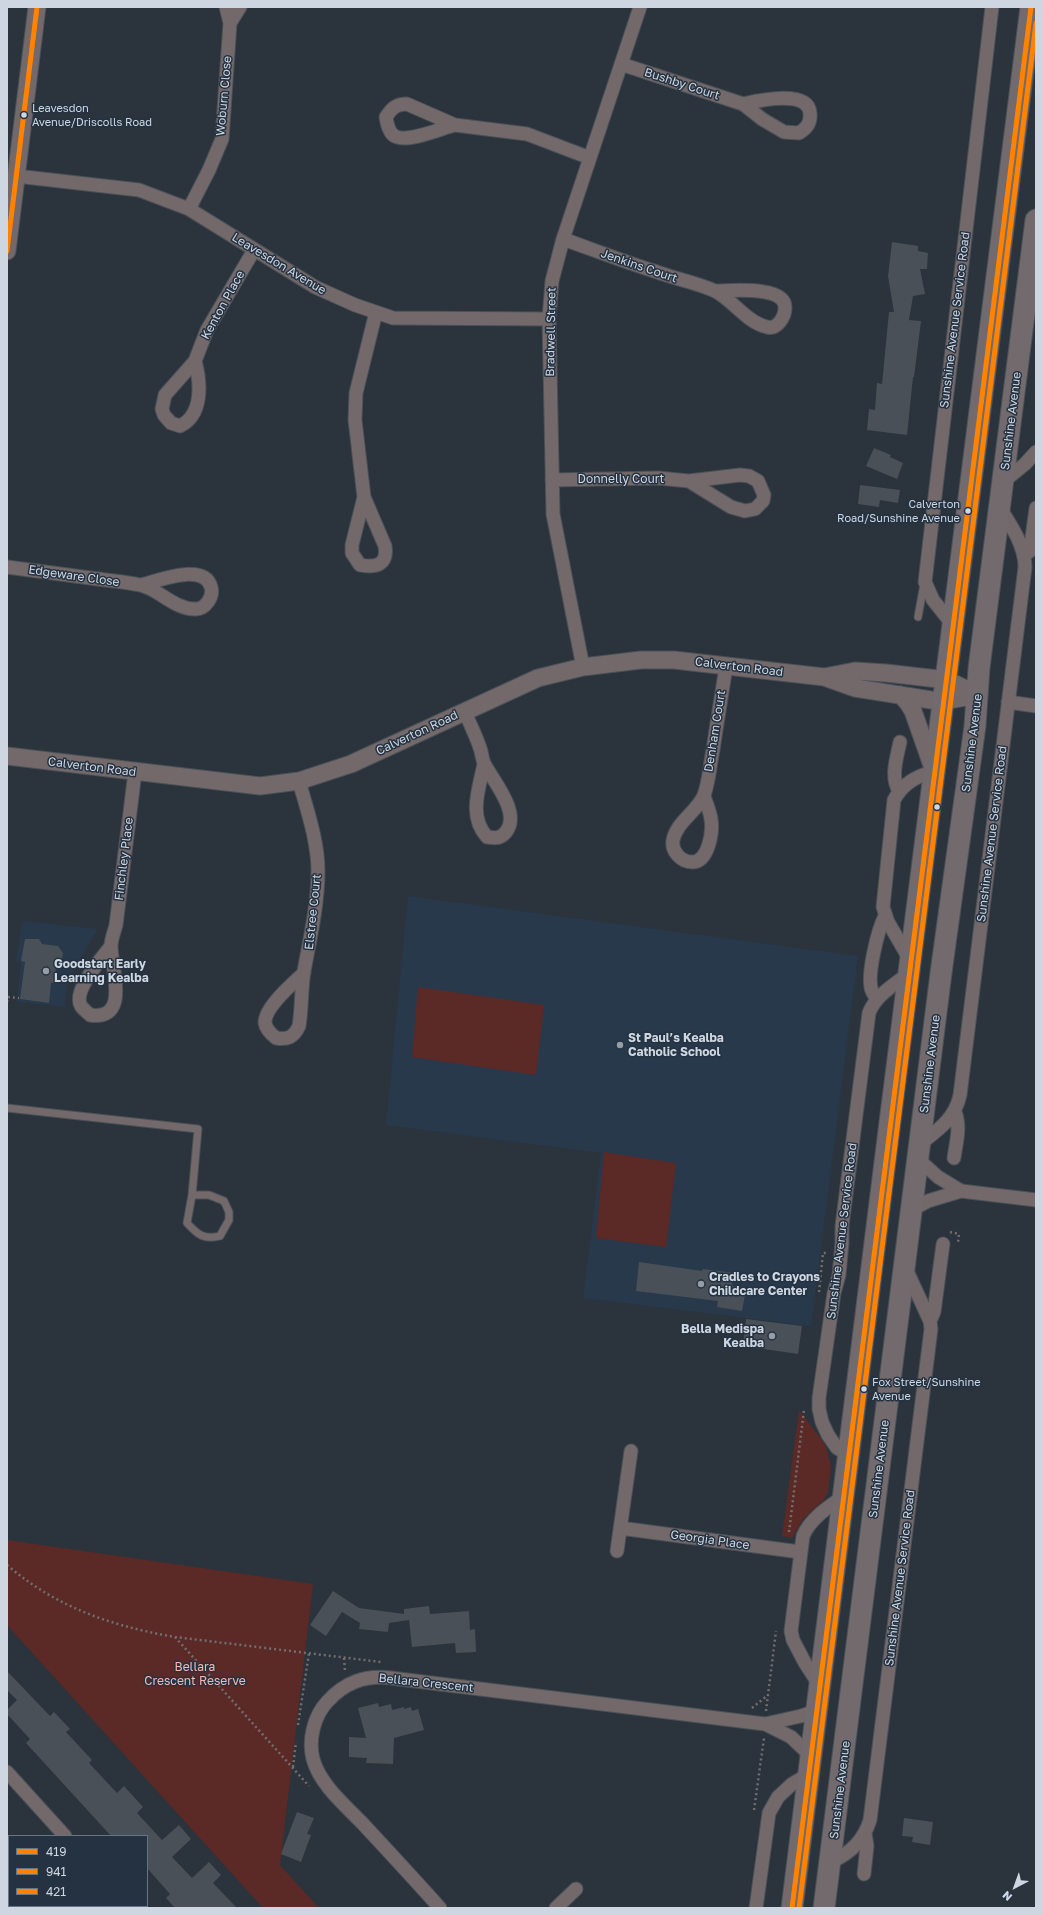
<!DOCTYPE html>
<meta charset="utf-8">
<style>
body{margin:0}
#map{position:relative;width:1043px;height:1915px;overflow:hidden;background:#2b333c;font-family:"Golos Text",sans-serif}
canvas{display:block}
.frame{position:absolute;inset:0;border:8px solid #ced7e1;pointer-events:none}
.legend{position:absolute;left:8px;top:1835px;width:140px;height:72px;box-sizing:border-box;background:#253242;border:1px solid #697482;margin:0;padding:5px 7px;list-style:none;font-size:12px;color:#ced7e1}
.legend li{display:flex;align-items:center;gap:8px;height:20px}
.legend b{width:20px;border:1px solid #697482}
.north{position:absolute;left:995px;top:1867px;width:40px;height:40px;-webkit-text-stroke:3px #253242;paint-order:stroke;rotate:221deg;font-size:11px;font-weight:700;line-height:16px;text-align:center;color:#ced7e1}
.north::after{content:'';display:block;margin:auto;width:14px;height:18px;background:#ced7e1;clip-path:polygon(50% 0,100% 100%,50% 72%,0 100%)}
</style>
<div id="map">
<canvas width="1043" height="1915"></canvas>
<div class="frame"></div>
<ul class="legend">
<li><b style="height:5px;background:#ff8200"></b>419</li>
<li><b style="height:5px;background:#ff8200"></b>941</li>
<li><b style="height:5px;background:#ff8200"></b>421</li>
</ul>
<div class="north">N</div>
</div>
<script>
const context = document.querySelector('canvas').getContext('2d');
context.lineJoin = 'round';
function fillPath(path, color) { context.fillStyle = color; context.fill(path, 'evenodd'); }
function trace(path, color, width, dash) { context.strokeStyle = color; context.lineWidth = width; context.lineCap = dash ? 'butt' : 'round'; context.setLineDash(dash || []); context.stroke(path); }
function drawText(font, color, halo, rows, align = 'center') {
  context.font = font + ' "Golos Text",sans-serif'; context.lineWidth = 3; context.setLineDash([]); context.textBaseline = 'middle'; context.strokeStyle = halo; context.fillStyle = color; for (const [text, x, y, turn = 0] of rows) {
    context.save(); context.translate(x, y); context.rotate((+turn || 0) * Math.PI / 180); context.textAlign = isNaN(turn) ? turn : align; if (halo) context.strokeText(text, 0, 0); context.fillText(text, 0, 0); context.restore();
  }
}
fillPath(new Path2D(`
 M408 896 858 956 811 1326 583 1298 601 1153 386 1125Z
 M22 921 98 929 67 981 65 1007 17 1002 21 962 16 961Z`), '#28394c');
fillPath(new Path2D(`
 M418 987 544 1005 536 1075 412 1057Z
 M604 1152 676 1163 666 1247 596 1238Z
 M799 1410 825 1444 831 1466 828 1492 824 1500 803 1519 792 1538 782 1536Z
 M7 1540 313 1584 280 1865 319 1908H263L7 1625Z`), '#5b2a26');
fillPath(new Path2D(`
 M892 242 918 246V251L928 253 927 269H920L925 294 913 296 909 320 921 321 914 377H913L907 435 867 430 869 409 875 410 877 383 882 384 889 312H894L888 276Z
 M874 448 891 455 890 457 903 463 897 479 866 466Z
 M860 485 900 490 898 503 880 500 879 507 858 504Z
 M25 939H39L42 944 58 946 63 953 62 962 56 966 55 983H51L49 1003 20 999 25 962 21 961Z
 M639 1262 702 1271 703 1269 734 1273 732 1286 746 1289 742 1311 717 1307 718 1301 636 1291Z
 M746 1319 802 1326 798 1354 743 1346Z
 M333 1591 359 1608 404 1614V1609L429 1606 430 1614 469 1611 470 1630 475 1629 476 1652 456 1653 455 1643 412 1647 409 1620 389 1623 388 1632 359 1629 360 1623 342 1612 326 1636 310 1625Z
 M7 1671 50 1716 54 1712 70 1729 66 1732 92 1760 89 1763 117 1793 124 1786 143 1807 137 1813 162 1840 179 1825 191 1839 172 1857 192 1878 209 1862 221 1875 213 1883 237 1908H175L166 1898 170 1894 147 1868V1836H111L26 1743 30 1739 7 1714V1710L17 1700 7 1690Z
 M378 1703 379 1707 391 1704 392 1710 404 1707V1709L411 1707 412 1711 418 1709 424 1730 394 1738 393 1764 366 1763 367 1758 349 1757V1737L366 1738 358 1708Z
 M297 1812 314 1818 307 1834 311 1835 301 1862 281 1854Z
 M904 1818 933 1822 930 1845 912 1842 913 1837 902 1836Z`), '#495058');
const service = new Path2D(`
 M918 617 924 584
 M7 1108 198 1129 192 1195 187 1223C198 1235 204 1240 220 1236L229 1220V1212L224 1201 209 1195H192`);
const minor = new Path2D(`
 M230 23 240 7
 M621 64 743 104 762 119 784 132 799 133C807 128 811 123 810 113 808 89 757 101 743 104
 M455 125C442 128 410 142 397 137 389 135 387 124 386 117 392 108 396 104 407 104L455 125 527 134 590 158
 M16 176 139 190 189 209 315 287 355 305 393 318 549 319
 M189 209 209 170 222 139 230 23 226 7
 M563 239C594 250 625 262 657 272 676 279 697 283 715 291 733 300 746 322 767 327 777 330 785 317 785 308 786 285 730 291 715 291
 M195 361C201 383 203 415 180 426L171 423 164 415 162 409 165 395 195 361 207 330 254 250
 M552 480 658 478 689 481 740 475 749 476 758 481 764 495 763 501 755 509 745 511 731 507 689 481
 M1003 482 1025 464 1036 452
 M364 497 352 545V553L360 565C376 568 388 565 385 546L364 497 355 420 356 393 376 312
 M1024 555 1030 551 1031 545 1036 508
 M7 567C37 571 67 575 98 579 112 581 126 582 140 585 159 589 175 610 196 609 205 609 214 597 211 587 204 562 157 581 141 585
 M953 625 933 600 925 582 992 7
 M583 667 553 514 549 319 552 281 563 239 640 7
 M1008 702 1036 706
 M465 711C469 723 476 735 480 748 482 753 482 760 485 765 494 782 521 813 506 832 500 839 496 838 487 837 468 816 479 789 484 764
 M299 781C307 810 318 841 318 871 318 904 310 939 304 971 301 989 302 1008 299 1026 294 1037 288 1040 276 1038 271 1034 266 1029 265 1023 264 1008 294 982 304 973
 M899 791C890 777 897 757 900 742
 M704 796C706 803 710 811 711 819 713 831 709 862 692 862 681 862 671 851 673 840 677 821 698 811 704 795 709 782 710 764 713 750 717 722 722 694 726 666
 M111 946C102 958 72 991 81 1006 83 1009 87 1012 90 1015 131 1021 111 968 111 946 111 940 114 932 116 925L135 772
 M910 960 888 922 883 907 894 800C903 783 917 776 935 771
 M877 999C876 997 873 994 872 991 866 977 878 929 885 916
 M920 1144C938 1130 955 1119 960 1095L1025 567C1025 546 1011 525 1000 508
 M954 1158C956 1143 961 1127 955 1112
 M918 1159 938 1177 961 1191
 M911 1210 928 1201 961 1191 1036 1200
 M930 1321 934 1312 943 1244
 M849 1455 837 1448 828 1435 822 1422 819 1409V1398L834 1293 839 1275 842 1243V1226L869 1013C875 996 894 985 908 974
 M620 1528 800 1552
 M617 1551 631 1451
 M820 1686 805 1663 793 1640 791 1631 803 1536C810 1519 828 1507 843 1497
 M765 1724 801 1716 816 1711
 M7 1772 65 1836
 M831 1862C849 1854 864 1840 870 1820L931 1329 930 1321 906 1269
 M864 1874 867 1846 865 1833
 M128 1906 130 1908
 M84 1908 87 1906
 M440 1908C415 1880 390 1853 364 1825 346 1806 320 1785 313 1759 308 1740 314 1716 327 1702 345 1682 365 1675 391 1678L765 1724 791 1737 811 1756
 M556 1908 576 1889
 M756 1908 769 1813 778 1797 792 1784 809 1774`);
const tertiary = new Path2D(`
 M7 251 37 7
 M824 677 855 671 886 673 947 680 978 695
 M901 695 908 703 913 711 934 771
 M7 756 260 786 299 781 351 764 538 678 583 667 641 660H674L824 677 855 688 931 700 943 701 978 695`);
const primary = new Path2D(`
 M792 1908C870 1274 951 641 1031 7
 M824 1908 941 973 975 726 979 668 1036 220`);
trace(service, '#4a5158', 9);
trace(minor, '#4a5158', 15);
trace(tertiary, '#4a5158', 19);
trace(primary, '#4a5158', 23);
trace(new Path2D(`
 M7 1002 8 997 19 998
 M950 1232 959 1234 958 1243
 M819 1292 823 1253H828
 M789 1532 804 1410
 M7 1565C56 1607 111 1626 175 1637L381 1662
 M175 1637 309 1786
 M344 1658 345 1672
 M752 1708 768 1695
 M766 1711 776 1631
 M298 1725 309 1653
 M293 1767 296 1742
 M754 1810 764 1738`), '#726e70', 2.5, [2, 3]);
trace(service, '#73696a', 7);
trace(minor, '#73696a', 13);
trace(tertiary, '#73696a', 17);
trace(primary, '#726a6c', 21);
trace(new Path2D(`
 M792 1908 1031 7`), '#ff8200', 5);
trace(new Path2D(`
 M799 1908 1036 23`), '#ff8200', 5);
trace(new Path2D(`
 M7 251 37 7`), '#ff8200', 5);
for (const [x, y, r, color] of [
 [24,115,3.5,"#ced7e1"],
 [968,511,3.5,"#ced7e1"],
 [937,807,3.5,"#ced7e1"],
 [46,971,4,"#959ea7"],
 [620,1045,4,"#959ea7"],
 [701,1284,4,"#959ea7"],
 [772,1336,4,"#959ea7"],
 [864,1389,3.5,"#ced7e1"]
]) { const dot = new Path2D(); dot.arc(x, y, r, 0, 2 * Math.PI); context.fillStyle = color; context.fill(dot); trace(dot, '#253242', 1.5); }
drawText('11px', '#ced7e1', '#253242', [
 ["Leavesdon",32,109],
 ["Avenue/Driscolls Road",32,123],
 ["Calverton",960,505,"right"],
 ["Road/Sunshine Avenue",960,519,"right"],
 ["Fox Street/Sunshine",872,1383],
 ["Avenue",872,1397]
], 'left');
drawText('12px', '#ced7e1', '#253242', [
 ["Bushby Court",682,84,18],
 ["Woburn Close",224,96,-85],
 ["Leavesdon Avenue",279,264,31],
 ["Jenkins Court",639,266,19],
 ["Kenton Place",223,305,-61],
 ["Sunshine Avenue Service Road",955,320,-83],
 ["Bradwell Street",551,332,-89],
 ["Sunshine Avenue",1011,421,-83],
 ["Donnelly Court",621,479],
 ["Edgeware Close",74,576,8],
 ["Calverton Road",739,667,7],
 ["Denham Court",715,731,-81],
 ["Calverton Road",417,733,-25],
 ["Sunshine Avenue",972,743,-83],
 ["Calverton Road",92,767,7],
 ["Sunshine Avenue Service Road",992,834,-83],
 ["Finchley Place",124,859,-83],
 ["Elstree Court",313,912,-84],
 ["Sunshine Avenue",930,1064,-83],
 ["Sunshine Avenue Service Road",842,1231,-83],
 ["Sunshine Avenue",879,1469,-83],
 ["Georgia Place",710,1540,8],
 ["Sunshine Avenue Service Road",900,1578,-83],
 ["Bellara Crescent",426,1683,6],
 ["Sunshine Avenue",840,1790,-83]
]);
drawText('bold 12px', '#ced7e1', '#253242', [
 ["Goodstart Early",54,964],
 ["Learning Kealba",54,978],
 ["St Paul’s Kealba",628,1038],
 ["Catholic School",628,1052],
 ["Cradles to Crayons",709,1277],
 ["Childcare Center",709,1291],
 ["Bella Medispa",764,1329,"right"],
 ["Kealba",764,1343,"right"]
], 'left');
drawText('12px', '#fcb8ae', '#253242', [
 ["Bellara",195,1667],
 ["Crescent Reserve",195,1681]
]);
</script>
